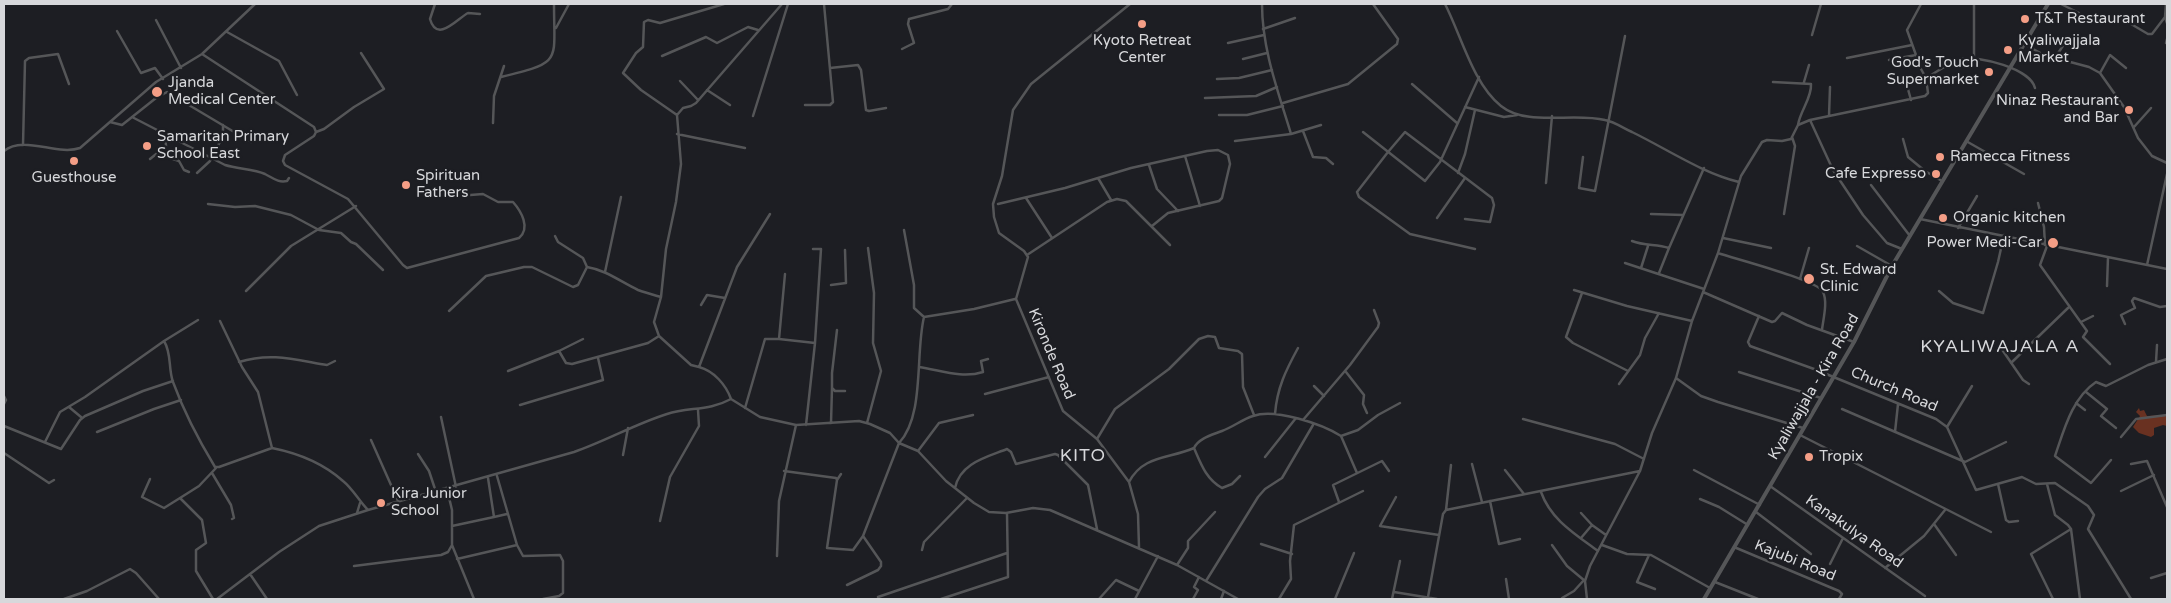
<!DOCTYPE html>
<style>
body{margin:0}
#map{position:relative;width:2171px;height:603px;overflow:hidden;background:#1d1e23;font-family:"Varela Round",sans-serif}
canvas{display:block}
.frame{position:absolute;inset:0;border:5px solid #d7d8db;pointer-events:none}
</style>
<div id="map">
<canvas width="2171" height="603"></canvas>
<div class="frame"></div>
</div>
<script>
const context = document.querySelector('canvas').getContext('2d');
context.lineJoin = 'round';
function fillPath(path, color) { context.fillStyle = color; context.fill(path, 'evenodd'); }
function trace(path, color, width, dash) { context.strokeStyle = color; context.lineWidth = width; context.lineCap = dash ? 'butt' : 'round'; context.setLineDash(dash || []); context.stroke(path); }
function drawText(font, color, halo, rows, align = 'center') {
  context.font = font + ' "Varela Round",sans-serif'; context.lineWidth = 5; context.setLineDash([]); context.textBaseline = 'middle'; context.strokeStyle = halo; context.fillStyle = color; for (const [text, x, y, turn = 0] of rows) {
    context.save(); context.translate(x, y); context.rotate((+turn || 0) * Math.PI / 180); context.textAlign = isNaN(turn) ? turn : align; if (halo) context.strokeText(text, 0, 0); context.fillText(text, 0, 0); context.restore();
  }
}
fillPath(new Path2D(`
 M2139 408 2140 411 2144 410 2147 416 2164 415 2167 417V426L2163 425 2154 428V435L2151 437 2139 433 2133 427 2140 416 2136 412Z`), '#693121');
trace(new Path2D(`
 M435 4 430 19C437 44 458 18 468 13L480 14
 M1130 4 1031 84 1013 110 1002 176 993 204 994 217 999 233 1024 251 1028 257 1016 299 1063 411 1097 439 1129 482 1138 514 1139 547
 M1445 4C1461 35 1473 84 1501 106 1527 127 1573 112 1605 120 1615 122 1623 128 1632 132 1667 149 1702 173 1739 182
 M1921 4 1907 30 1921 69 1926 78
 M1974 4V59
 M2061 4 2079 13
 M2165 17 2167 23
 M156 20 181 68
 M2131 24 2148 34H2152L2165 17 2166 4
 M556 28 569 4
 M1263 29 1295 18
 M117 31 141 73 155 68 163 79
 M227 32 279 61 297 95
 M1812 35 1821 4
 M1228 43 1264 35
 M2166 43 2167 39
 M2024 44 2044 55 2089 67 2100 73 2124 107 2138 138 2152 156 2167 163
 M902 49 914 43 908 24 909 19 948 9 952 4
 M202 54 314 127 316 132 314 136 285 155 283 161 285 165 348 199 403 265 407 268 519 238C531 228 521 211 513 202H498L483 194 445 197
 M662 56 706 37 717 43 748 27 758 30
 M1847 58 1912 45
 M2055 58 2068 38
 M1243 59 1267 53
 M1889 60 1916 55
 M830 68 858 65 861 70 866 110 869 111 886 108
 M2100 73 2110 55 2126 68
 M501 77C563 62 554 63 554 4
 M1217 79 1239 78 1272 70
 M680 81 698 100
 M1773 82 1811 84C1812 98 1800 111 1798 125
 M1804 82 1809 65
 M1906 82 1911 100
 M1412 84 1457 123
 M707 90 730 105
 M1205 98 1256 96 1277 87
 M1283 103 1348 84 1397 44 1398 39 1373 4
 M805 105H830L833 102 824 4
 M1465 107 1504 117 1517 115
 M677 115 641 90 623 73 636 53 643 47 644 22 648 20 660 23 724 4
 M1219 115H1247L1283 106
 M753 116 788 4
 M1829 116 1830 87
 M132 117 225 165C238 169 254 169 265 174 273 178 278 183 287 181L289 178
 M1810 120 1833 170 1863 215 1887 243 1902 249
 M110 122 122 125 156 98 167 92 251 142
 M493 123 494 96 504 66
 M2134 127 2151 108
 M1303 131 1313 157 1326 158 1333 164
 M316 132 324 129 354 107 384 89 361 53
 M1363 132 1425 181 1440 162 1479 77
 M677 134 745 148
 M1291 134 1321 125
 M1903 139 1908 157 1925 171 1942 181
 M1235 141 1291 134C1278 91 1262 49 1262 4
 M1966 141 2024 174
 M23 145 25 61 29 58 58 54 69 84
 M4 151C24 135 57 156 80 148L156 82 202 54 255 4
 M161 151 167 157 179 161 184 170 189 172
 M1185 156 1200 206
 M1583 157 1579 188 1595 191 1625 36
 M150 159 166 146 165 134
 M1149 165 1157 189 1178 211
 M197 173 210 161 223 136V125
 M1458 173 1465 154 1475 110
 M1098 178 1111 200
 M1546 183 1552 116
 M1871 185 1910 236
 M1026 198 1052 238
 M2038 203 2044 227 2045 245
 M208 204 235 207 255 206 291 215 319 230 341 233 351 242 356 244 383 270
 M998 204 1065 188 1131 168 1207 151 1218 150 1228 155 1230 164 1222 198 1219 201 1168 213 1152 226
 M2014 212 2042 219
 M770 214 737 267 699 367C714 371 726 385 731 399L760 417 796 425 859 421 870 424 890 433 899 443 918 451 946 481 974 503 989 512 1006 513 1033 508 1050 510 1177 565 1238 599
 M1651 214 1683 215
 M1784 214 1795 146 1792 137
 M1437 218 1465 178
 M1465 219 1490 222 1494 205 1492 198 1405 132 1388 152 1357 192 1359 197 1410 234 1475 249
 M1920 219 2167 269
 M1958 228 1977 196
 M555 236 558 242 583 258 587 267
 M1723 238 1771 248
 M1632 241C1645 246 1656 244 1669 248L1704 168
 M1857 246 1892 266
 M2047 246 2040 265 2087 331 2083 337 2110 364
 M1718 253C1735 259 1818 280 1823 292 1828 302 1823 320 1822 330
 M1027 255 1107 202 1117 199 1126 201 1170 245
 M1625 263 1704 289
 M2147 265 2167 174
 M1641 268 1648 246
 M605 272 621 197
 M1659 273 1669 248
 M1800 279 1809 248
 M831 285 846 283 845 250
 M2107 286 2108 257
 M1574 290 1627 306 1692 321
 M246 291 291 246 356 206
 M1939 291 1953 303 1983 313 1998 262 2004 235
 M1703 292 1772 322 1775 321 1782 313 1807 325 1854 342
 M1582 293 1566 337 1573 343 1628 371
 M701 305 707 295 725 298
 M449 311 486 276 524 267H532L573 287 578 285 587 267C606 270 621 282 638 290 646 293 654 295 661 297
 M1759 316 1748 342 1750 346 1814 369 1936 419 1947 427 1976 490 2022 477 2036 484 2055 483 2088 506 2094 515 2088 529 2131 599
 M924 317 974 309 1015 299
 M220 321 242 367 258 392 272 448C297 453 324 464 343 481 353 489 359 501 368 510
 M2081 322 2093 316
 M2125 324 2121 315 2135 308 2132 301 2134 298 2160 307 2167 306
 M779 339 785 274
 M164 341 198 320
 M2001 348 2023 380 2029 384
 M559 351 583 339
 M239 362C271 352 296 360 327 365L335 361
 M2156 362 2157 345
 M2011 363 2069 307
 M699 367 691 365 659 336 654 322 661 297 666 249 676 202 681 164 677 115 683 108 691 106 696 103 782 4
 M919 367C940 370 962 379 983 372L981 361 988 359
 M508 371 559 351 566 363 572 364 648 343 659 336
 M1346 372 1364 395 1363 404 1367 413
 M1739 372 1821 398
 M1676 378 1701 396 1718 402 1803 428
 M1619 384 1640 355 1645 338 1659 313
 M1314 386 1324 396
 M832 388V373L837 330
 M2086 392 2107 409 2101 416 2116 428
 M985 394 1049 377
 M4 396 6 400 4 404
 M2076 403 2085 410
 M520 405 603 380 598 358
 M69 407 81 417
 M745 408 765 339H779L815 343
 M1842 409 1965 462 2006 442
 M1275 414C1277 388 1286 370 1298 348
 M441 417 456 487
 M1523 419 1615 444 1644 459
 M1303 420 1350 365 1378 327 1379 323 1374 310
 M831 423 832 388 835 391H845
 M867 423 881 371 873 343 874 293 868 248
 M806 425 815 343 821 249H813
 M4 426 61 449 80 420 85 416 143 391 173 381
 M1947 427 1972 386
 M97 432 154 409 181 400
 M1895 432 1898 404
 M1800 435 1991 532
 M1341 436 1357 473
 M2121 437 2136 419 2167 415
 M1097 439 1115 409 1169 369 1199 339 1208 336 1215 337 1219 348 1238 351 1242 354 1243 387 1254 415
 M371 440 399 503
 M45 442 60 412 85 397 164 341C172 354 168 368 173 382 184 412 198 439 215 467H219L272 448
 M1194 448C1201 464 1206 479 1222 488L1232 484 1240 476
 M918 451 939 423 973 415
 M4 453 49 483 54 480
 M418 454 429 471 436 492
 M623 455 628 428
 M1265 457 1296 418
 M2111 460 2091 483 2055 456C2064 430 2072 398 2096 382L2106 386 2148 365 2167 359
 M1472 464 1482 502
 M2131 464 2147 461 2167 507
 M1505 470 1524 494
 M1694 470 1760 505
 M784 471 836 478 837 480 827 548 853 550 863 536 899 443C925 415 915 354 924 317L914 308V285L904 230
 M212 473 231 505 234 518 232 519
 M497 476 517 545
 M150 479 142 497 164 508 180 498
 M837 480 841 474
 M1129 482C1143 455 1169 459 1194 448 1199 438 1212 435 1222 431 1233 427 1243 419 1253 416 1275 408 1322 424 1341 436L1358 430 1378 415 1400 403
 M1998 484 2006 520 2009 522 2018 521
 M2047 484 2055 515 2068 525 2071 529 2080 599
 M1770 486 1925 596
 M955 488C960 463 987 457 1007 449L1011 452 1016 464 1055 454 1058 455 1088 485 1097 529
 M447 489 452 510V545L474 599
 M2121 491 2154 475
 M1541 492C1551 520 1575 534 1598 551
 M1396 497 1380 526 1439 535
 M1700 499 1719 507 1748 525
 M1490 501 1499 544 1520 539
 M1339 502 1333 485 1382 461 1389 471
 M1446 510 1451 465
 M1756 512 1811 554
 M357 513 360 503
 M1581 513 1592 525 1606 535
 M494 517 507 514
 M660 521 670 477 699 426 698 410
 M1934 524 1956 555
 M452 526 494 517 488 478
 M1581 538 1592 525
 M1261 544 1292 554
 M1552 545 1567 566 1585 581
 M1602 545 1627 554 1651 555 1710 588
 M1734 547 1839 591 1842 594 1839 599
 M922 550 924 542 967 498
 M1649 555 1637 582 1655 589
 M777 556 779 501 796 425
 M457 559 517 545 523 556 560 555 563 561V593L559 596 543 599
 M1830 564 1843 538
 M1177 565 1188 548V541L1215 512
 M354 566 441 555 448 552 452 545
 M1885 568 1924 536 1945 510
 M250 574 267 599
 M2151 578 2167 573
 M1506 579 1509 599
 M1206 581 1258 497 1265 489 1282 478 1313 425
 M1715 582 1758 599
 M847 585 878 570 881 566V562L863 536
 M1394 592 1437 599
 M878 597 1007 553
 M1428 597 1443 514 1446 510 1640 471
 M1562 598 1574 591 1584 580
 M64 599 87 591 130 569 136 573 159 599
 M213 599 196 571V550L206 543 202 520 180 498 199 486 216 468
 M217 599 279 552 319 526 368 510 574 452C606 441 635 424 667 414 689 407 709 411 731 399
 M941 599 1008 577 1007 513
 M1099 599 1116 580 1139 591
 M1135 599 1158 556
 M1193 599 1198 590 1194 587 1199 577
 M1221 599 1224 591
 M1279 599 1291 579 1290 561 1294 525 1363 491
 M1335 599 1354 553
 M1392 599 1400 561
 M1587 599 1585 581 1590 566 1640 471 1652 433 1676 378 1692 321 1718 253 1741 176 1762 142 1767 140 1782 141 1791 139 1798 125 1810 120 1925 96 1928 93 1926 78C1937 72 1950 62 1961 59 1979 55 2031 69 2035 88
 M2053 599 2031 554 2071 529`), '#555658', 2.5);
trace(new Path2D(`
 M1704 599 1854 342 1892 266 2048 4`), '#555658', 4);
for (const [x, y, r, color] of [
 [2025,19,5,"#f49e86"],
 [1142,24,5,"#f49e86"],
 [2008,50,5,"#f49e86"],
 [1989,72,5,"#f49e86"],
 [157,92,6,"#f49e86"],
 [2129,110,5,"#f49e86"],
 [147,146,5,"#f49e86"],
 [1940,157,5,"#f49e86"],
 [74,161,5,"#f49e86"],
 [1936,174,5,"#f49e86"],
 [406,185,5,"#f49e86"],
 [1943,218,5,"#f49e86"],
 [2053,243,6,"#f49e86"],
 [1809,279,6,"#f49e86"],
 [1809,457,5,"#f49e86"],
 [381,503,5,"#f49e86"]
]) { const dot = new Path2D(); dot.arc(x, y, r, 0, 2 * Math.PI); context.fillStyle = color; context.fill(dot); trace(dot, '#1d1e23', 2); }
drawText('15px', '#d7d8db', '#1d1e23', [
 ["T&T Restaurant",2035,19],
 ["Kyoto Retreat",1142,41,"center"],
 ["Center",1142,58,"center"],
 ["Kyaliwajjala",2018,41],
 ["Market",2018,58],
 ["God's Touch",1979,63,"right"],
 ["Supermarket",1979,80,"right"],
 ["Jjanda",168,83],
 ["Medical Center",168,100],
 ["Ninaz Restaurant",2119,101,"right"],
 ["and Bar",2119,118,"right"],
 ["Samaritan Primary",157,137],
 ["School East",157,154],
 ["Ramecca Fitness",1950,157],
 ["Cafe Expresso",1926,174,"right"],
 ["Spirituan",416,176],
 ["Fathers",416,193],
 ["Guesthouse",74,178,"center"],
 ["Organic kitchen",1953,218],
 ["Power Medi-Car",2042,243,"right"],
 ["St. Edward",1820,270],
 ["Clinic",1820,287],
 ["Tropix",1819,457],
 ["Kira Junior",391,494],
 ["School",391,511]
], 'left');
drawText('15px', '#d7d8db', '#1d1e23', [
 ["Kironde Road",1051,354,67],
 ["Kyaliwajjala - Kira Road",1814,387,-60],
 ["Church Road",1894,390,23],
 ["Kanakulya Road",1854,532,35],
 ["Kajubi Road",1795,561,22]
]);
context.letterSpacing = '1px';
drawText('18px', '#d7d8db', '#1d1e23', [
 ["KYALIWAJALA A",2000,347],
 ["KITO",1083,456]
]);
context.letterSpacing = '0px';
</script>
